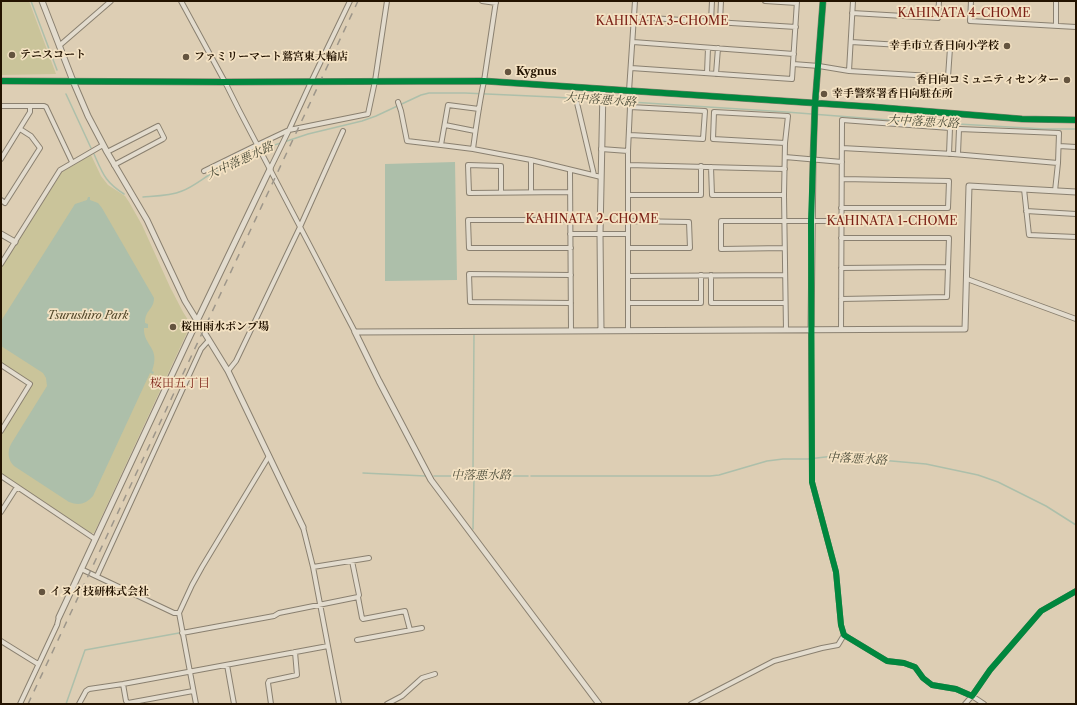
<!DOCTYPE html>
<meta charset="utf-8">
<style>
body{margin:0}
#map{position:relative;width:1077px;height:705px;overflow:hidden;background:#ddceb4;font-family:"Libre Caslon Text",serif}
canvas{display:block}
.frame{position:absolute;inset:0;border:2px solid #231300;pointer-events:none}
</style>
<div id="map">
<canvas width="1077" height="705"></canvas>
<div class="frame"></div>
</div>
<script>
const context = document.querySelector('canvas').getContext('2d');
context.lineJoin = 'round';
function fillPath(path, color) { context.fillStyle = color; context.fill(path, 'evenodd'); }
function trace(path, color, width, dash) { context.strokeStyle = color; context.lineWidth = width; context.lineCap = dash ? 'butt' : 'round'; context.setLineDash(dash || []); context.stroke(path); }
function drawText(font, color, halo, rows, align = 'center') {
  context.font = font + ' "Libre Caslon Text","Noto Serif JP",serif'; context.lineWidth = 3.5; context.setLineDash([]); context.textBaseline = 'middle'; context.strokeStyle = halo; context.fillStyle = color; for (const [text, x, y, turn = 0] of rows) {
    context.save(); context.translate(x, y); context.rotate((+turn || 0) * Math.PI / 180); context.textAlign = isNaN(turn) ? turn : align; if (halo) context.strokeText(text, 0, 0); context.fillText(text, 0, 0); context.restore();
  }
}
fillPath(new Path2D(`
 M1 1H29L56 74 1 75Z
 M91 155 101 176 108 185 125 196 129 202 142 225 170 287 183 312 190 323V326L94 533H91L1 473V435L33 383 1 363V268L62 172Z`), '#cac49a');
fillPath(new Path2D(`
 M455 162 457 280 385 281V164Z
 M88 197H90V200L98 203 102 208 154 298C154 310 145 309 145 323L148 324V328H144C143 346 161 347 152 371L154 372 153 374 150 373 93 496C86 504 79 506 69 502L14 466C8 460 7 452 11 444L47 386 46 378 43 373 1 346V321L75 204 87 200Z`), '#adbfaa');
trace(new Path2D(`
 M31 1 57 70
 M66 94 91 148
 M284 142 308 134 362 121 376 116 421 95 429 93H465L553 97 786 112 889 120 1044 129H1076
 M94 154C103 174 105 182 124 194
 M143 197C156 196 170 196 182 191 195 186 204 177 216 171 237 160 259 149 281 143
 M473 470 474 334
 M363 473 425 476
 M434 476H528
 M531 476H710L719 475 767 461 783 459H808L834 456 926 464 978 475 998 482 1046 506 1076 525
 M473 529 474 479
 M66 704 85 650 179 633`), '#adbfaa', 1.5);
const minor = new Path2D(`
 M181 1 225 82 239 110 355 332
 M482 1 496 3
 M765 1 797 3
 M971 1 970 21 1076 27
 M1056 1V26
 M852 13 938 18 939 1
 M634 17 796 27
 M711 22 712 1
 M720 22 721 1
 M633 42 794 54
 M59 46 111 1
 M793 64 819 66 849 71 948 77 950 48 851 42
 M631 68 792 79 797 1
 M849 71 853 1
 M707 73 708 48
 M716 74 718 48
 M629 91 635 1
 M398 102 401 111 407 141 441 145
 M577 103 594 175
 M1 106H44L46 107 72 162
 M479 109 448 105 441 145 473 149C476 127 479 104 484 81L496 1
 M445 125 475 131
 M785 143 788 116 714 112 713 139 785 143 784 195 786 330
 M1059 146 1076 147
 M842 148 953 154 1058 163 1055 191
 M473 149 531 160 601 177
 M601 149 628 151
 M107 152 158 126 164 138 163 139 114 165
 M958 154 959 129 1059 133 1058 163
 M785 157 842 162
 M1 159 30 112V107
 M531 160V192
 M628 165 785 169
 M711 167 712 195H784
 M270 169 289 130 311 82 350 1
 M570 170 571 331
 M204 171 253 147 289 130 368 114 375 81 387 1
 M1024 189 1029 235 1076 237
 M501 192V166L468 165 469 193 570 192
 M628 195H701V166
 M1 200 5 203 40 148 31 136 20 129
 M841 208H948L949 181 842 179
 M1026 211 1076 214
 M571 220H468L469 248H571
 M628 221 689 222 690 248H628
 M570 234H628
 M784 248 721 249V221H841
 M1 264 60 170 103 145
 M841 268 948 267
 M571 275 469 274 470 302 571 303
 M711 275V303H785
 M628 276 785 275
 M967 279 1076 319
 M841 299 947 297 949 238H841
 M628 303H701V275
 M811 330 812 482 836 572 841 625 844 635 887 661 904 663 915 667 923 678 932 685 956 689 972 696 990 670 1041 611 1076 591
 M841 330 842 120 950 128 949 154
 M628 331V151L630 107 705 111 703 139 630 135
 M1 365 30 384 1 431
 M228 371 236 361 300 227 343 131
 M1 476 95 539
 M1 512 15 490 18 488
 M303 527 313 567 339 704
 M313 567 369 558
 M81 569 174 613H179
 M97 576 201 349 209 340
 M358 597 362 618 363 619 405 611 410 630
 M182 633 274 616 279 613 358 597 359 595 352 561
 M357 640 422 628
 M1 641 38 664
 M227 665 234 704
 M123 684 126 701 128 703 193 691
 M20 704 57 625 59 617
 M79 704 86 691 89 689 123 684 328 646
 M196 704 179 613 192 585 202 567 269 456
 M271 704 268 683 269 681 297 675 295 652
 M387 704 402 696 422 678 435 674
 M691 704 774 661 822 648 838 645 844 635
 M965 704 972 696 984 704`);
const tertiary = new Path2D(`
 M42 1 73 81 88 116 107 152 147 220 185 301 228 371 303 527
 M1 81 225 82 484 81 874 107 1022 119 1076 120
 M1 234 15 242
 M811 330 813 159 815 104 823 1
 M601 331 600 234 603 89
 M59 617 197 321 270 169
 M599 704 431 480 379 381 355 332 965 329 969 186 1076 192`);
trace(minor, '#8a8070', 6);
trace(tertiary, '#8a8070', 7);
trace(minor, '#e3dcce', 4);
trace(tertiary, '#e3dcce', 5);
trace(new Path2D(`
 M28 704 358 1`), '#9d968a', 1.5, [7, 7]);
trace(new Path2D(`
 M823 1 815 104 811 221 812 482 836 572 841 625 844 635 887 661 904 663 915 667 923 678 932 685 956 689 972 696 990 670 1041 611 1076 591
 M1 81 225 82 484 81 874 107 1022 119 1076 120`), '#00873e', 6);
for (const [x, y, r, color] of [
 [1007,46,4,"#64543f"],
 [12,55,4,"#64543f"],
 [186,57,4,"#64543f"],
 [508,72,4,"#64543f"],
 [1067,80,4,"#64543f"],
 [824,94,4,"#64543f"],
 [173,327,4,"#64543f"],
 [42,592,4,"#64543f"]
]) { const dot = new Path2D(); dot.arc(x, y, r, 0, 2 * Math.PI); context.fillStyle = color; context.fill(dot); trace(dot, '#f4e2c3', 1.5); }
drawText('bold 11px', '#231300', '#f4e2c3', [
 ["幸手市立香日向小学校",999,46,"right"],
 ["テニスコート",20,55],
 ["ファミリーマート鷲宮東大輪店",194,57],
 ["Kygnus",516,72],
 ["香日向コミュニティセンター",1059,80,"right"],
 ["幸手警察署香日向駐在所",832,94],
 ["桜田雨水ポンプ場",181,327],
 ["イヌイ技研株式会社",50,592]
], 'left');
drawText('italic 11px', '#504628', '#f4e2c3', [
 ["Tsurushiro Park",88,316]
]);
drawText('12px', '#7a1f14', '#f4e2c3', [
 ["KAHINATA 4-CHOME",964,14],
 ["KAHINATA 3-CHOME",662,22],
 ["KAHINATA 2-CHOME",592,220],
 ["KAHINATA 1-CHOME",892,222],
 ["桜田五丁目",180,384]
]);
drawText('italic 12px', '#4c4d3a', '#f4e2c3', [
 ["大中落悪水路",600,100,4],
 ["大中落悪水路",923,122,3],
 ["大中落悪水路",240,161,-25],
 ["中落悪水路",857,459,3],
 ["中落悪水路",481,476]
]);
</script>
